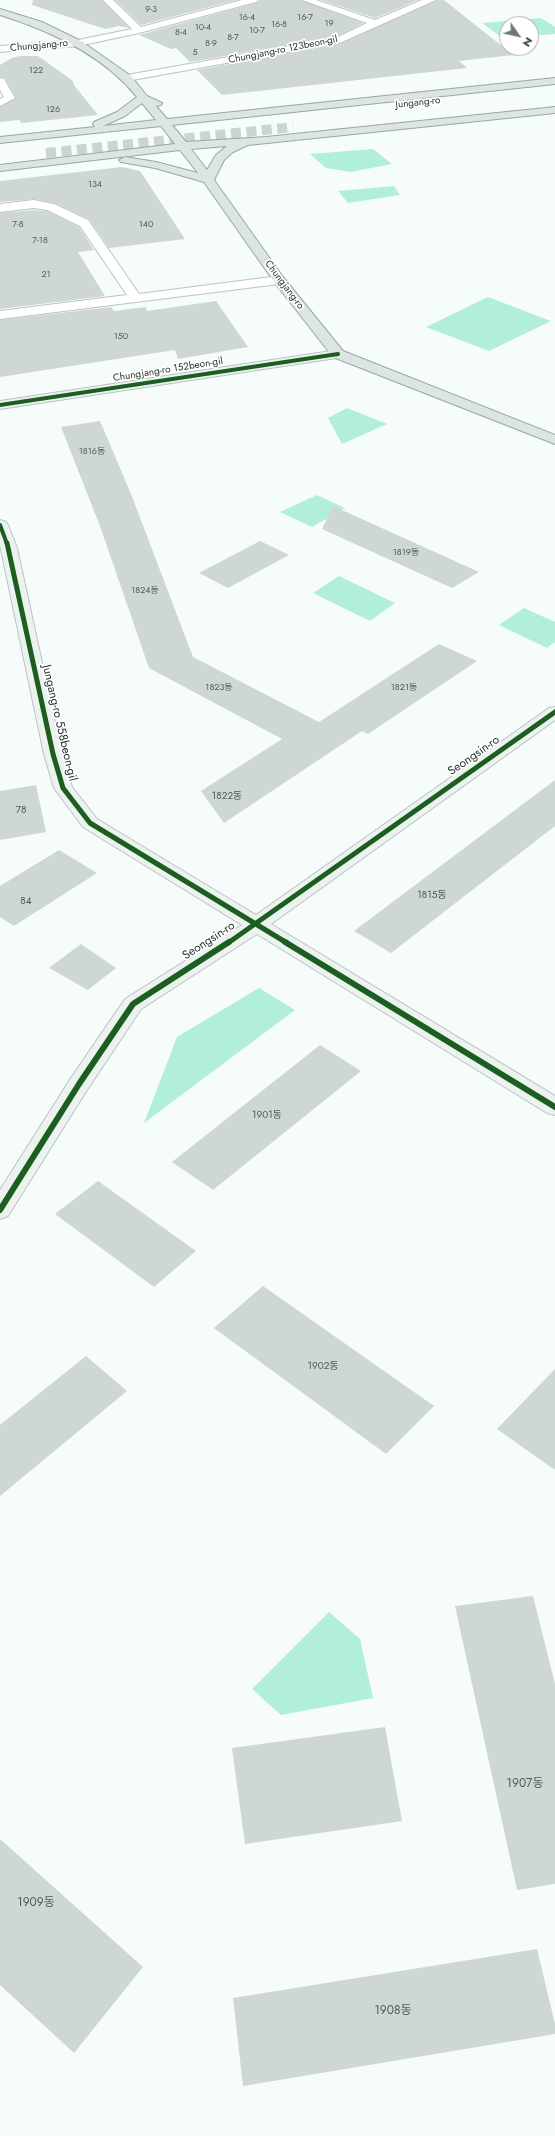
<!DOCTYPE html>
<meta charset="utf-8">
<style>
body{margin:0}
#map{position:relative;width:555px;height:2136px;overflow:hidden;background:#f5fcf9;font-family:Jost,sans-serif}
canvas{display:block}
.north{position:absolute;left:499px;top:16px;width:40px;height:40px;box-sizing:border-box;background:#fff;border:1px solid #a8adab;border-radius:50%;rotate:124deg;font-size:11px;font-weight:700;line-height:16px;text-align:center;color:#26322e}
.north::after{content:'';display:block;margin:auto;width:14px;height:18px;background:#6e7975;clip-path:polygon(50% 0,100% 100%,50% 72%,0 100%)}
</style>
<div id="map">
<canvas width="555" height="2136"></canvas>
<div class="north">N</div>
</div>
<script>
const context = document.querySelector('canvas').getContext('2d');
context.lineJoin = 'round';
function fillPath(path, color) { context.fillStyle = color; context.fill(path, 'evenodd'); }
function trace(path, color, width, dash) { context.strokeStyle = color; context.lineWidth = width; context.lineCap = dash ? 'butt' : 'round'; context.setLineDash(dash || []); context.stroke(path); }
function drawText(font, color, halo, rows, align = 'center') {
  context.font = font + ' Jost,"Noto Sans KR",sans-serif'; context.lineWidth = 3.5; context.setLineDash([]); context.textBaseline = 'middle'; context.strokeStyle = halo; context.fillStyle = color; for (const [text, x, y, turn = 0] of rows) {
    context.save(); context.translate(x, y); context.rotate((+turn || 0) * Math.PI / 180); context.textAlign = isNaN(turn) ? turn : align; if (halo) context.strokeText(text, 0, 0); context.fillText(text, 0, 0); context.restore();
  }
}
fillPath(new Path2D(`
 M541 18 555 27V34L531 36V24H507V39H504L482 23Z
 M373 149 392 164 351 172 326 168 310 154Z
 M394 186 400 195 348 203 338 191Z
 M488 297 551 321 489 351 426 327Z
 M347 408 387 424 342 444 328 418Z
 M317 495 345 508 312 527 280 512Z
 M339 576 395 603 370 621 313 593Z
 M524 608 555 622V642L547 648 499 625Z
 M259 988 295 1010 144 1123 177 1037Z
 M329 1612 360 1639 373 1698 281 1715 252 1689Z`), '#b2eedc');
fillPath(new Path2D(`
 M33 0H102L129 28 119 26 105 29 32 5Z
 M115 0H236L141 25Z
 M260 0H301L363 23 336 37 190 62 176 48 171 49 139 35 256 3Z
 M321 0H418L375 18Z
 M437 0H444L513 55 459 61 467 68 222 95 197 70 342 43Z
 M20 56H38L73 81 74 85 98 115 22 123 19 120 0 122V107L16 98 5 78 0 77V65L12 58Z
 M122 167 140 171 185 239 109 248 89 219 55 203 34 199 0 202V181Z
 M34 210 47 211 79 227 94 250 78 252 105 296 0 309V213Z
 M216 301 248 347 178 359 175 350 0 377V320L111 307 114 311 146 307 147 311Z
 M100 421 131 494 193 657 319 722 439 644 477 661 368 734 362 731 224 823 201 791 282 739 149 668 100 526 61 427Z
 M333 506 479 572 452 588 322 529Z
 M260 541 289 555 228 588 199 573Z
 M555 780V826L391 953 354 931Z
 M36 785 46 832 0 840V791Z
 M59 850 97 873 14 926 0 917V886Z
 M81 944 116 968 88 990 49 968Z
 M320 1045 361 1071 213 1190 172 1162Z
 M98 1181 196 1251 154 1287 55 1214Z
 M263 1286 434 1406 386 1454 214 1328Z
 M86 1356 127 1391 0 1496V1425Z
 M555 1369V1470L497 1429Z
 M533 1596 555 1684V1884L517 1890 455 1606Z
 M385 1727 402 1821 245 1844 232 1748Z
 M0 1839 143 1967 74 2053 0 1985Z
 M537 1949 555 2024V2034L243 2086 233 1998Z`), '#ced7d4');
trace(new Path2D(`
 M46 153 293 127`), '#ccd4d0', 10, [10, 5.5]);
const street = new Path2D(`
 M103 0H113L141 27 242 0H258L256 2 139 33 78 46 0 52V46L78 40 132 29Z
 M302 0H316L375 20 422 0H436L342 42 127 81 122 78 127 75 336 38 367 23Z
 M0 78 4 79 15 98 0 106V99L4 97 0 90Z
 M34 200 54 204 88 220 139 294 279 276 285 280 279 284 0 319V311L127 295 80 226 47 210 34 208 0 212V204Z`);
const secondary = new Path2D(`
 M338 350 343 351 345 354 343 357 0 409V401Z
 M0 520 6 522 8 525 17 548 62 754 72 787 97 819 256 915 549 708 555 707V720L271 924 555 1096V1115L547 1113 257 934 141 1009 87 1090 8 1216 0 1219V1190L71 1078 125 999 242 925 83 827 54 788 44 754 0 545Z`);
const primary = new Path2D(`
 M0 9 42 22 81 41 131 76 147 96 162 103 161 105 156 106 167 119 555 78V84L172 125 186 142 266 137 555 107V113L248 145 233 152 224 160 214 180 283 277 343 351 555 435V444L333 357 275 283 204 182 155 168 121 162 119 160 125 157 156 162 198 173 180 150 0 171V165L175 144 161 126 0 143V137L95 127 93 124 94 122 117 112 137 97C103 55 51 31 0 15ZM142 103 156 120 103 126 125 116ZM227 146 216 155 207 170 191 149Z`);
trace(street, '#bbc4c1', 2);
trace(secondary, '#bbc4c1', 2);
trace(primary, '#96a8a3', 2);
fillPath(street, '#fefffe');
fillPath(secondary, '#ecf2f0');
fillPath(primary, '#dce5e2');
trace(new Path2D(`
 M0 405 338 354
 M0 525 7 544`), '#1b5e20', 4);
trace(new Path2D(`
 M7 543 53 754 63 788 90 823 287 943
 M228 943 555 712`), '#1b5e20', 5);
trace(new Path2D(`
 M285 942 555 1107
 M0 1210 79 1084 133 1004 229 942`), '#1b5e20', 6);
drawText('9px', '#505b58', null, [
 ["9-3",151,10],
 ["16-4",247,18],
 ["16-7",305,18],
 ["19",329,24],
 ["16-8",279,25],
 ["10-4",203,28],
 ["10-7",257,31],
 ["8-4",181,33],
 ["8-7",233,38],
 ["8-9",211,44],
 ["5",195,53],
 ["122",36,71],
 ["126",53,110],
 ["134",95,185],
 ["7-8",18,225],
 ["140",146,225],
 ["7-18",40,241],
 ["21",46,275],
 ["150",121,337],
 ["1816동",92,452],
 ["1819동",406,553],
 ["1824동",145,591],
 ["1823동",219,688],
 ["1821동",404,688]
]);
drawText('10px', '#26322e', '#fff', [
 ["Chungjang-ro",39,46,-5],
 ["Chungjang-ro 123beon-gil",283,50,-11],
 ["Jungang-ro",418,103,-6],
 ["Chungjang-ro",284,285,53],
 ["Chungjang-ro 152beon-gil",168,370,-9]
]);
drawText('10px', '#505b58', null, [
 ["1822동",227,797],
 ["78",21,811],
 ["1815동",432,896],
 ["84",26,902],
 ["1901동",267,1116],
 ["1902동",323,1367]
]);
drawText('12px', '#26322e', '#fff', [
 ["Jungang-ro 558beon-gil",59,723,77],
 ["Seongsin-ro",474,756,-35],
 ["Seongsin-ro",209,941,-33]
]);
drawText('12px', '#505b58', null, [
 ["1907동",525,1784],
 ["1909동",36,1903],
 ["1908동",393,2011]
]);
</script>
